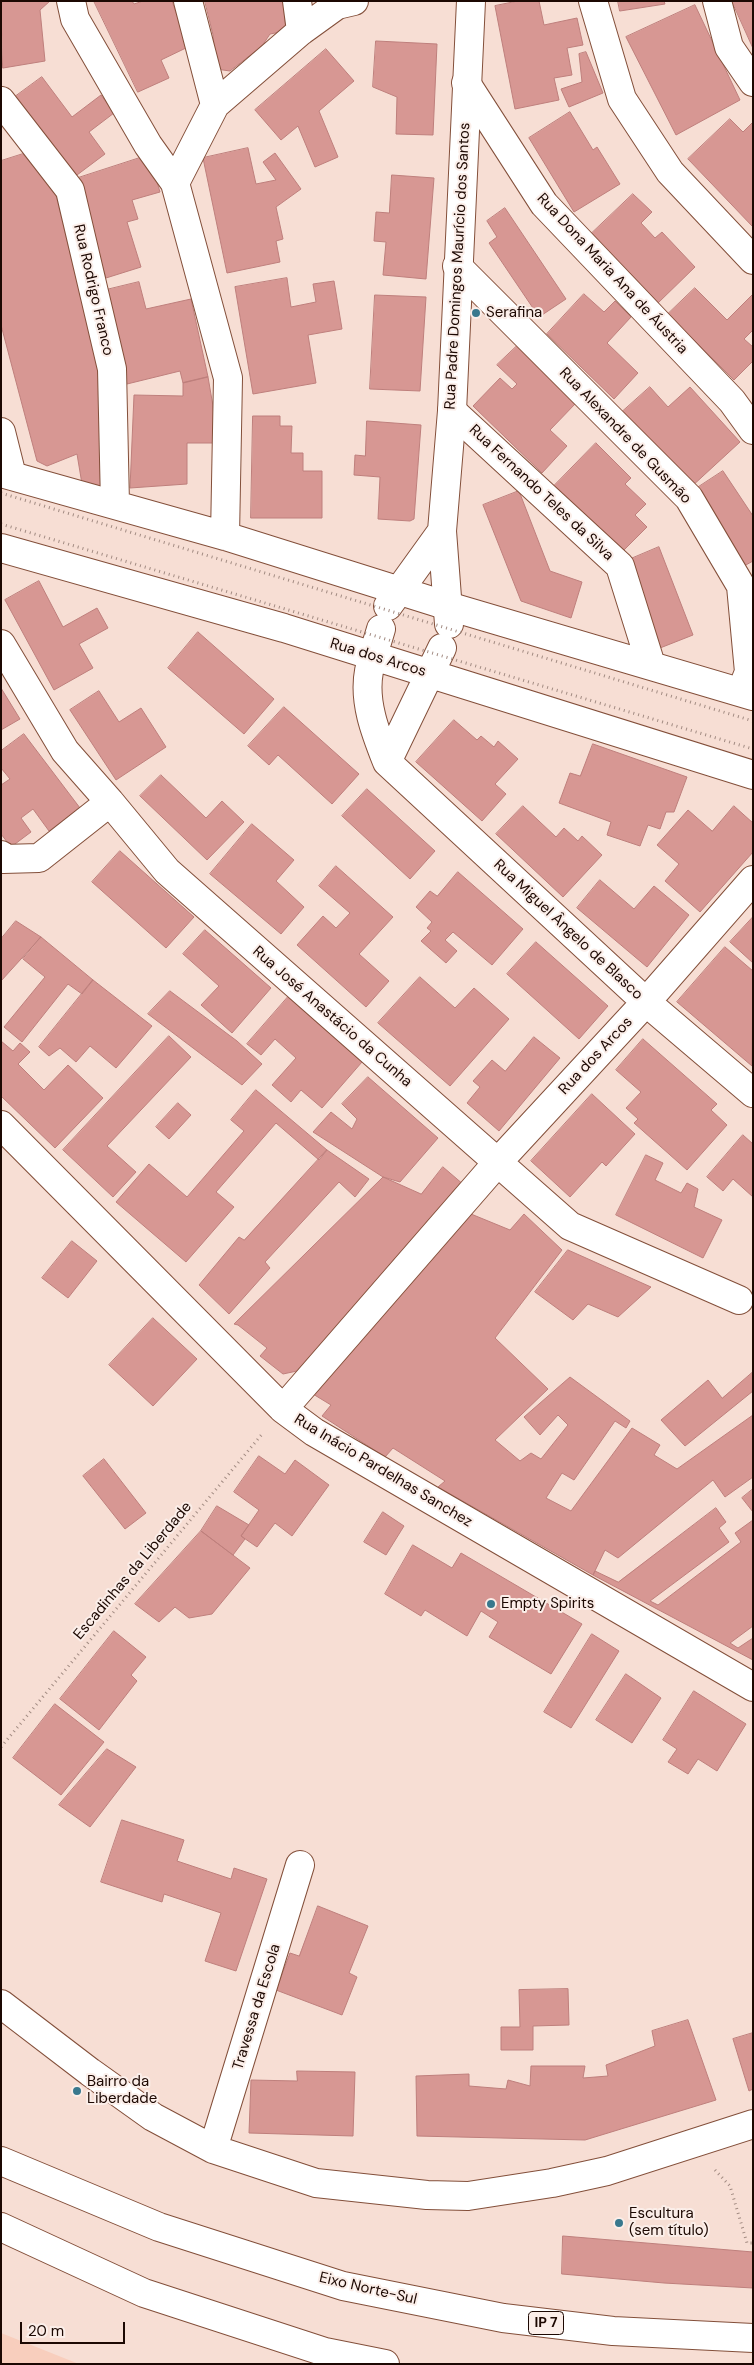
<!DOCTYPE html>
<meta charset="utf-8">
<style>
body{margin:0}
#map{position:relative;width:754px;height:2365px;overflow:hidden;background:#f7ded4;font-family:"DM Sans",sans-serif}
canvas{display:block}
.frame{position:absolute;inset:0;border:2px solid #1c0802;pointer-events:none}
.scale{position:absolute;left:20px;top:2322px;width:105px;height:22px;box-sizing:border-box;border:2px solid #1c0802;border-top:0;padding-left:6px;font-size:15px;line-height:18px;white-space:nowrap;color:#1c0802;-webkit-text-stroke:4px #fbeee9;paint-order:stroke}
</style>
<div id="map">
<canvas width="754" height="2365"></canvas>
<div class="frame"></div>
<div class="scale">20 m</div>
</div>
<script>
const context = document.querySelector('canvas').getContext('2d');
context.lineJoin = 'round';
function fillPath(path, color) { context.fillStyle = color; context.fill(path, 'evenodd'); }
function trace(path, color, width, dash) { context.strokeStyle = color; context.lineWidth = width; context.lineCap = dash ? 'butt' : 'round'; context.setLineDash(dash || []); context.stroke(path); }
function drawText(font, color, halo, rows, align = 'center') {
  context.font = font + ' "DM Sans",sans-serif'; context.lineWidth = 4; context.setLineDash([]); context.textBaseline = 'middle'; context.strokeStyle = halo; context.fillStyle = color; for (const [text, x, y, turn = 0] of rows) {
    context.save(); context.translate(x, y); context.rotate((+turn || 0) * Math.PI / 180); context.textAlign = isNaN(turn) ? turn : align; if (halo) context.strokeText(text, 0, 0); context.fillText(text, 0, 0); context.restore();
  }
}
fillPath(new Path2D(`
 M1 2333 79 2364H1Z`), '#f8cebd');
const building = new Path2D(`
 M1 1H50L40 10 45 61 3 68Z
 M94 1H132L134 4 143 1H172L188 47 161 60 169 78 138 92Z
 M205 1H283L286 31 270 34 262 46 230 71 216 69 213 35Z
 M518 1H539L544 25 577 18 583 45 567 48 572 75 554 78 559 100 515 109 495 6Z
 M618 1H664L665 4 620 11Z
 M732 1H753V48Z
 M695 5 740 100 676 135 626 37Z
 M376 41 437 44 433 135 396 134 397 97 373 87Z
 M326 49 354 81 319 111 338 157 315 167 298 126 281 140 255 110Z
 M586 52 603 93 569 107 561 89 582 82 579 54Z
 M42 77 72 117 101 95 114 113 89 132 105 154 73 178 12 99Z
 M570 112 593 150 597 147 620 184 574 212 529 138Z
 M730 119 743 132 753 122V227L688 159Z
 M248 148 256 184 276 180 263 162 275 153 301 189 276 207 283 239 276 241 280 262 227 273 203 158Z
 M23 154 55 191 104 393V486L82 484 77 454 47 466 37 461 1 325V161Z
 M149 155 160 192 132 200 138 219 127 222 141 267 106 278 75 179Z
 M392 175 434 178 426 279 383 275 386 242 374 241 376 212 389 213Z
 M633 194 652 212 641 223 655 238 662 232 695 267 658 303 591 234Z
 M505 208 566 299 539 317 489 243 497 237 487 221Z
 M287 278 291 307 316 302 313 284 334 281 342 329 308 335 316 383 253 394 235 287Z
 M139 282 146 309 191 299 208 377 183 383 180 371 127 384 106 290Z
 M695 288 727 320 753 294V330L744 339 753 347V361L734 380 668 314Z
 M584 294 604 312 615 301 631 317 607 343 638 373 614 399 547 334Z
 M375 295 426 297 420 391 370 389Z
 M517 346 576 403 550 430 567 446 542 473 473 406 500 378 512 389 517 384 497 365Z
 M208 377 213 406 216 443H187V484L130 488 134 395 183 396V383Z
 M650 387 668 407 690 387 740 442 690 488 622 412Z
 M253 416H280V426H292L291 453H303V471H322V518H251Z
 M367 421 421 425 414 519 410 521 378 519 380 477 354 475 355 455 365 456Z
 M596 443 631 478 625 484 646 504 635 515 647 527 621 553 554 486Z
 M723 471 753 516V561L744 566 694 490Z
 M519 491 550 571 582 582 571 618 521 601 483 505Z
 M659 547 693 635 660 648 626 561Z
 M39 581 63 627 97 608 108 628 79 644 93 668 54 690 5 600Z
 M198 632 274 699 244 734 168 668Z
 M1 688 20 719 1 730Z
 M99 691 119 722 141 708 166 747 116 780 70 710Z
 M284 707 359 774 332 804 278 755 269 765 248 746Z
 M454 720 477 740 481 736 494 747 498 741 518 759 495 784 506 794 482 821 416 762Z
 M24 734 80 808 49 831 33 809 21 818 31 832 11 847 1 834V785L10 779 1 768V751Z
 M593 744 687 777 674 812H666L660 829 648 825 640 846 607 835 611 822 559 803 570 773 580 776Z
 M161 775 206 818 222 801 244 822 207 860 140 796Z
 M367 789 435 851 410 879 342 816Z
 M523 806 556 837 564 828 578 841 582 836 602 855 563 897 496 834Z
 M734 806 753 823V852L700 912 665 881 679 864 657 845 688 810 712 831Z
 M252 824 294 860 276 881 304 907 281 934 210 874Z
 M120 851 194 917 166 948 92 882Z
 M336 866 393 917 359 954 389 981 366 1007 297 945 323 916 336 928 350 913 319 886Z
 M458 872 523 929 492 965 453 932 445 940 457 951 446 963 421 941 431 931 427 928 432 922 416 907 430 891 437 896Z
 M600 880 634 909 654 886 689 915 647 967 577 908Z
 M753 917V963L730 942Z
 M16 921 41 937 1 981V939Z
 M205 930 271 988 232 1033 201 1005 219 986 183 954Z
 M41 937 93 980 82 994 68 984 22 1042 4 1027 45 977 23 959Z
 M536 942 608 1006 579 1039 507 974Z
 M725 947 753 971 752 1066 677 1002Z
 M420 977 455 1008 474 988 509 1019 450 1086 378 1023Z
 M93 980 152 1026 116 1068 90 1046 76 1062 60 1048 49 1056 39 1047Z
 M170 991 237 1041 262 1064 242 1085 148 1014Z
 M288 997 362 1062 322 1108 301 1090 291 1102 272 1085 296 1058 275 1039 261 1055 247 1044Z
 M169 1036 191 1057 107 1146 136 1172 113 1197 63 1150Z
 M534 1037 560 1058 499 1131 467 1103 480 1087 473 1081 492 1060 505 1071Z
 M643 1039 717 1104 711 1110 727 1125 687 1170 634 1123 638 1119 626 1108 641 1092 616 1070Z
 M1 1041 13 1051 20 1043 30 1052 18 1064 44 1090 68 1065 103 1098 55 1148 1 1096Z
 M368 1077 438 1138 400 1182 383 1177 313 1132 331 1112 352 1129 357 1119 342 1104Z
 M256 1090 327 1150 319 1160 276 1123 216 1192 234 1207 186 1262 116 1202 149 1164 187 1197 244 1131 231 1120Z
 M592 1094 635 1134 606 1166 602 1162 570 1197 531 1161Z
 M178 1103 191 1115 169 1139 156 1127Z
 M743 1135 753 1144V1197L733 1179 723 1191 707 1177Z
 M327 1150 369 1179 355 1197 339 1182 265 1262 270 1268 229 1314 199 1285 239 1237 244 1240Z
 M646 1155 663 1163 655 1180 681 1193 687 1183 698 1189 694 1207 722 1220 703 1258 616 1215Z
 M443 1167 464 1185 297 1371 283 1374 260 1356 267 1348 238 1325 234 1324 383 1177 421 1194Z
 M471 1214 510 1230 524 1214 562 1250 495 1338 548 1389 495 1440 520 1461 531 1453 541 1459 568 1425 558 1415 540 1435 524 1417 570 1377 630 1421 626 1428 615 1421 574 1480 562 1473 546 1498 571 1511 632 1428 660 1445 654 1455 677 1469 753 1415V1477L725 1497 713 1480 618 1558 605 1550 593 1575 438 1487 445 1481 393 1448 385 1457 322 1416 331 1405 308 1391Z
 M72 1241 97 1261 68 1298 42 1278Z
 M568 1250 651 1287 618 1317 588 1304 573 1320 535 1292Z
 M153 1318 197 1359 153 1406 109 1365Z
 M753 1372V1391L685 1446 661 1420 708 1380 722 1398Z
 M259 1456 285 1474 295 1460 329 1485 292 1536 275 1523 257 1547 241 1536 259 1510 234 1492Z
 M104 1459 146 1513 125 1529 83 1476Z
 M753 1489V1512L742 1498Z
 M217 1506 249 1525 241 1536 245 1539 233 1555 201 1531Z
 M716 1508 726 1522 719 1528 729 1542 650 1601 658 1605 741 1542 735 1533 753 1520V1626L730 1643 738 1648 753 1638V1660L593 1575 595 1571 618 1582Z
 M383 1512 404 1526 386 1555 364 1542Z
 M201 1531 250 1568 212 1614 189 1618 175 1607 159 1622 135 1604Z
 M413 1545 452 1568 461 1553 582 1624 551 1674 489 1637 498 1622 481 1611 467 1636 425 1610 421 1616 385 1594Z
 M114 1631 146 1657 131 1675 137 1681 99 1730 60 1699Z
 M592 1634 619 1651 571 1728 544 1712Z
 M626 1674 661 1698 632 1743 596 1720Z
 M694 1691 746 1724 717 1771 698 1759 688 1774 668 1762 677 1749 663 1740Z
 M55 1704 104 1742 61 1795 13 1758Z
 M107 1749 136 1767 90 1827 59 1805Z
 M122 1820 184 1840 177 1861 231 1879 234 1868 267 1879 236 1971 205 1961 221 1913 164 1894 162 1902 101 1882Z
 M318 1906 368 1926 349 1973 357 1977 342 2015 276 1990 290 1953 299 1956Z
 M568 1989 569 2025 533 2026V2050H501V2027H520L519 1990Z
 M688 2020 716 2100 585 2140 417 2136 416 2076 469 2074V2086L506 2089 508 2080 530 2086 531 2066H585L583 2078 608 2076 606 2065 655 2046 652 2031Z
 M753 2033V2089L749 2091 733 2039Z
 M297 2071 355 2072 353 2136 249 2133 251 2080 297 2081Z
 M563 2236 753 2252V2288L664 2283 562 2274Z`);
fillPath(building, '#d79793');
trace(building, '#be7f7c', 1);
const minor = new Path2D(`
 M71 1 75 19 148 145 175 183
 M188 1 215 105
 M297 1 301 31
 M593 1 622 99 670 172 753 260
 M717 1 729 47 753 82
 M466 83 544 204 732 401 753 430
 M1 101 70 190 112 369 115 504
 M457 266 689 498 741 586 749 672 741 692
 M452 411 620 566 651 665
 M1 432 12 476
 M1 473 225 536 448 606 753 696
 M225 536 228 378 175 183 215 105 301 31 337 5 354 1
 M1 548 284 628 753 775
 M381 629C377 643 372 657 369 671 363 702 376 734 387 762L646 1002 753 1093
 M1 644 65 751 110 802 167 871 570 1226 739 1300
 M387 762 442 648
 M1 855 3 859 39 858 110 802
 M1 1125 283 1409 314 1432 753 1687
 M283 1409 497 1163 646 1002 753 880
 M1 2004 90 2072 153 2117 213 2149 316 2183 427 2195 468 2196 552 2183 607 2171 753 2124
 M213 2149 300 1865`);
const tertiary = new Path2D(`
 M388 606 442 531
 M449 624 442 531 452 411 471 1`);
const trunk = new Path2D(`
 M1 2161 159 2227 343 2286 503 2318 613 2331 753 2338
 M1 2227 144 2293 325 2352 385 2364`);
trace(minor, '#834f3a', 30);
trace(tertiary, '#834f3a', 30);
trace(trunk, '#834f3a', 30);
trace(new Path2D(`
 M1 1747 263 1433
 M715 2170 730 2186 747 2243H753`), '#a28b82', 3, [1, 4]);
trace(minor, '#fff', 28);
trace(tertiary, '#fff', 28);
trace(trunk, '#fff', 28);
trace(new Path2D(`
 M1 493 753 721
 M1 524 753 749`), '#a28b82', 3, [1, 4]);
for (const [x, y, r, color] of [
 [476,313,5,"#39788d"],
 [491,1604,5,"#39788d"],
 [77,2091,5,"#39788d"],
 [619,2223,5,"#39788d"]
]) { const dot = new Path2D(); dot.arc(x, y, r, 0, 2 * Math.PI); context.fillStyle = color; context.fill(dot); trace(dot, '#fbeee9', 2); }
for (const [x, y, w] of [
 [546,2323,35]
]) { const box = new Path2D(); box.roundRect(x - w / 2, y - 11.5, w, 23, 4); context.fillStyle = '#fbeee9'; context.fill(box); trace(box, '#1c0802', 1); }
drawText('bold 14px', '#1c0802', null, [
 ["IP 7",546,2323]
]);
drawText('15px', '#1c0802', '#fbeee9', [
 ["Rua Padre Domingos Maurício dos Santos",458,266,-87],
 ["Rua Dona Maria Ana de Áustria",612,274,47],
 ["Rua Rodrigo Franco",93,290,77],
 ["Rua Alexandre de Gusmão",625,436,46],
 ["Rua Fernando Teles da Silva",541,493,43],
 ["Rua dos Arcos",378,658,17],
 ["Rua Miguel Ângelo de Blasco",568,930,43],
 ["Rua José Anastácio da Cunha",332,1017,41],
 ["Rua dos Arcos",596,1056,-47],
 ["Rua Inácio Pardelhas Sanchez",383,1471,31],
 ["Escadinhas da Liberdade",133,1571,-50],
 ["Travessa da Escola",257,2007,-73],
 ["Eixo Norte-Sul",368,2289,13]
]);
drawText('15px', '#1c0802', '#fbeee9', [
 ["Serafina",486,313],
 ["Empty Spirits",501,1604],
 ["Bairro da",87,2082],
 ["Liberdade",87,2099],
 ["Escultura",629,2214],
 ["(sem título)",629,2231]
], 'left');
</script>
